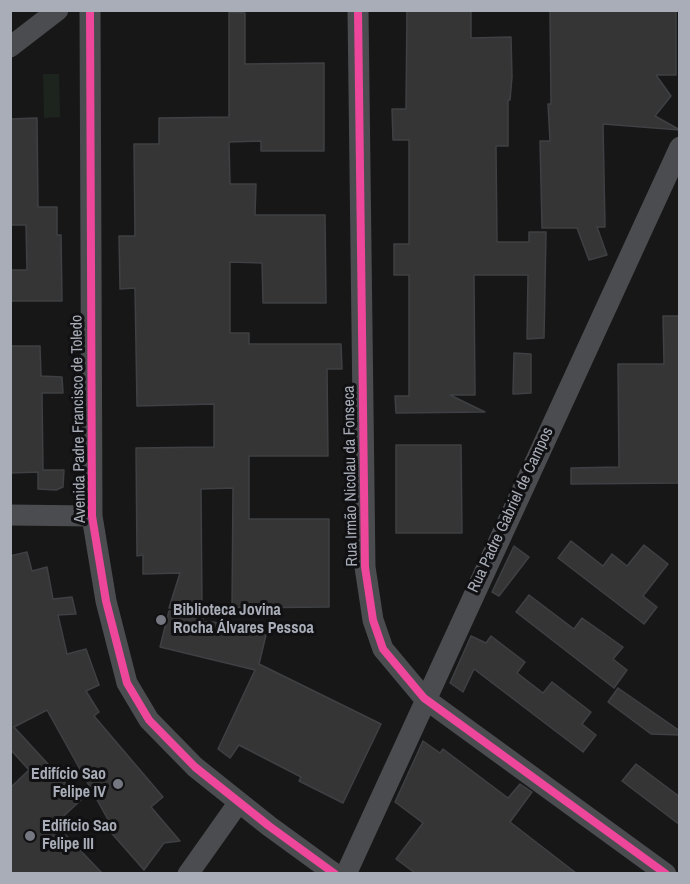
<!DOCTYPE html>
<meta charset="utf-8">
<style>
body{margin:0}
#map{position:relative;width:690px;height:884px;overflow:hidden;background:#171717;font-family:"Archivo Narrow",sans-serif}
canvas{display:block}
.frame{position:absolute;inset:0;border:12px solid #a8adb8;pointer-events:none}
</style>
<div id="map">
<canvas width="690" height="884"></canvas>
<div class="frame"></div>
</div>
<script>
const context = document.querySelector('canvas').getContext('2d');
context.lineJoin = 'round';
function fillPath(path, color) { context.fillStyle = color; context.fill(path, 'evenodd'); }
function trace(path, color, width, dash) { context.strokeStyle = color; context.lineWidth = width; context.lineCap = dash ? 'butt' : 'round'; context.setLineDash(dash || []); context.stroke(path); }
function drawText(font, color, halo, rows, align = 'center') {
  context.font = font + ' "Archivo Narrow",sans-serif'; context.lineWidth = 6; context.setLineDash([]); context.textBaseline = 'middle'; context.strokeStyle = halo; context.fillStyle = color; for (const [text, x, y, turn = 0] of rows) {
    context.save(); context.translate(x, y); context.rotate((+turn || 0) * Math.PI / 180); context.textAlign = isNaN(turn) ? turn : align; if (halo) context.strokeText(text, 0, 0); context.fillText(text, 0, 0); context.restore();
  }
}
fillPath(new Path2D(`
 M43 74H59L60 117 44 118Z`), '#1d241e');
const building = new Path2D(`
 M407 10H471V38L511 37 512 77 510 100H508V146H496L497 242H529V232H546L544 338 527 339 528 275H474L475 395H450L485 412 396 413 395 396H409V275H394V244H409V140H393L392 109H406Z
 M550 10H676V75H656L671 96 655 116 680 130 603 124 605 227H597L607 255 589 260 577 228H542L540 141H550L548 104H551Z
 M229 12 245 13V64L324 63V151H261V141L229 142 230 184H256L255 215H325L326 303H263L262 263 230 262V333H249V344H341L342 369H327L328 456H249V519H329V607L232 608 233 488 201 489 202 608H169L180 573 143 574V555L137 556 136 448 214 447V404L137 406 135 288 120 289 119 236H135L134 144H159V118L229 117Z
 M37 118 38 207H57V235H61L62 301H10V270H27L26 225H10V119Z
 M663 316H680V483L571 484V468L619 467 618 364H664Z
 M10 346H40L41 376 62 377 63 393H42L43 470H64L63 487 56 490 38 489V472L10 473Z
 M514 353 531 354V393L513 394Z
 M396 445H461L462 533H396Z
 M571 541 603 566 612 554 627 566 644 545 668 564 643 596 657 607 644 624 558 558Z
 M514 546 529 557 499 596 492 592Z
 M27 552 32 571 47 567 53 599 72 597 76 614 58 615 67 654 86 649 99 685 86 691 99 712 94 716 163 797 151 807 180 841 164 843 144 870 107 828 111 825 47 710 14 727 81 800 55 824 102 873H10V788L29 770 10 749V556Z
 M529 595 574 629 582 618 623 647 613 659 627 670 614 688 516 612Z
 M169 611 203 619V622H213L266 635 259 664 381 724 343 803 299 781 301 777 239 745 230 758 218 749 255 670 160 647Z
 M471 636 486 643 491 636 525 662 517 673 543 693 552 682 591 712 582 724 596 735 583 752 474 669 463 692 450 683Z
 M618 688 680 731V735L651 734 608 702Z
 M423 741 440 753 443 749 508 798 520 784 532 792 510 822 576 873H415L396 859 423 823 395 802Z
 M636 764 680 797V825L622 781Z`);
fillPath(building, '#353536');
trace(building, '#3f4043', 1.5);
trace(new Path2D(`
 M90 10 92 516 106 601 127 683 149 720 195 767 269 826 335 874
 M358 10 365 567 373 620 383 649 424 698 666 874
 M10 47 58 10
 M10 515 92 516
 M188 874 239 802
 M346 874 680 147`), '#4b4c50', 21);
trace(new Path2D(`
 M90 10 92 516 106 601 127 683 149 720 195 767 269 826 335 874
 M358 10 365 567 373 620 383 649 424 698 666 874`), '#ed469a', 8);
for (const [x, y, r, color] of [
 [161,620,6,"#757880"],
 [118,784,6,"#757880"],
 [30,836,6,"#757880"]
]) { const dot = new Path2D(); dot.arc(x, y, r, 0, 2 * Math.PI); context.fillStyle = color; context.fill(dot); trace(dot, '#111113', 2); }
drawText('16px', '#a8adb8', '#111113', [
 ["Avenida Padre Francisco de Toledo",79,419,-91],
 ["Rua Irmão Nicolau da Fonseca",351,476,-91],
 ["Rua Padre Gabriel de Campos",511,510,-65]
]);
drawText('bold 16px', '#a8adb8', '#111113', [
 ["Biblioteca Jovina",173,611],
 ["Rocha Álvares Pessoa",173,629],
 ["Edifício Sao",106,775,"right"],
 ["Felipe IV",106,793,"right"],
 ["Edifício Sao",42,827],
 ["Felipe III",42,845]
], 'left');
</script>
